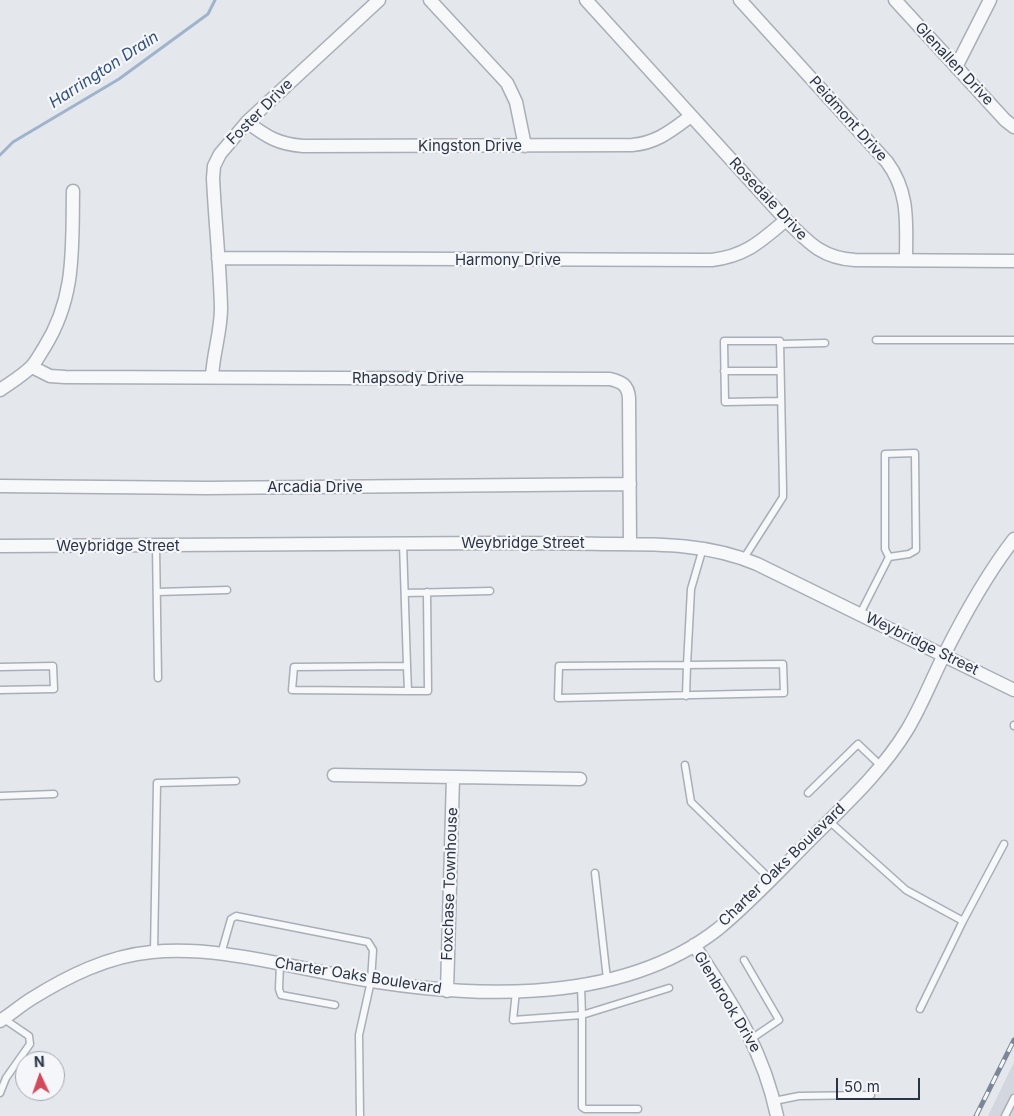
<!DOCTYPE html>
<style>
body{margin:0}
#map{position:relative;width:1014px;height:1116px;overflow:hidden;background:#e4e7ec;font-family:Inter,sans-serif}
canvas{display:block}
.north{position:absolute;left:15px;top:1051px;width:50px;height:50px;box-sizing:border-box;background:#f4f6f9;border:1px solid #a4a8b1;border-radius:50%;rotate:357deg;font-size:14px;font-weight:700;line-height:20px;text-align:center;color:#2b3445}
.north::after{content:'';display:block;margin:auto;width:18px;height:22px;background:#d1495b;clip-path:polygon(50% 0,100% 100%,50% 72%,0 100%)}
.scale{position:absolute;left:836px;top:1078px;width:84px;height:22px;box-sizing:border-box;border:2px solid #2b3445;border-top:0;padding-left:6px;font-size:15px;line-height:18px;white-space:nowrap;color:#2b3445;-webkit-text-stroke:4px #f4f6f9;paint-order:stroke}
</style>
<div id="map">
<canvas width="1014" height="1116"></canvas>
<div class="north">N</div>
<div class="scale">50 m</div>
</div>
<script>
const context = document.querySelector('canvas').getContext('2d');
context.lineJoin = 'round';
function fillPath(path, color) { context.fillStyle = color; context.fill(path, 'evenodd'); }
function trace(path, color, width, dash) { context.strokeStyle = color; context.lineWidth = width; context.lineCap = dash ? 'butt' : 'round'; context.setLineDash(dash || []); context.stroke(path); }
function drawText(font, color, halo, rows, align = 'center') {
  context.font = font + ' Inter,sans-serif'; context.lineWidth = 4.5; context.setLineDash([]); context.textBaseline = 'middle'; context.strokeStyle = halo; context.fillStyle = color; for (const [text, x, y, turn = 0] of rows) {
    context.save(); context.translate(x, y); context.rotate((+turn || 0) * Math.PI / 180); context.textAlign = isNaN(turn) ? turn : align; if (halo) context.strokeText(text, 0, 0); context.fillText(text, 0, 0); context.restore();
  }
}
fillPath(new Path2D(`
 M1014 1062V1116H988Z`), '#d2d6de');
trace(new Path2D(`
 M0 155 13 142 119 79 208 14 215 0`), '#9fb4cc', 3);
const service = new Path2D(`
 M876 340H1014
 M780 344 825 343
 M724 371H780
 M403 543 407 666 294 667 292 690 408 691 407 666
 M156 546 158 678
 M744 558 783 497V489L780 341H724L725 402 781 401
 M157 592 227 590
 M405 593 490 591
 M860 614 889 557 885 549V454L915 453 916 550 909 554 889 557
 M0 667 53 666 54 689 0 690
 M408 691H428L427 592
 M686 696 687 665 559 666 558 698 784 693 783 664 687 665 691 589 703 548
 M1014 725V726
 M685 765 691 802 771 880
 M808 793 858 744 881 766
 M0 796 54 794
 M829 821 906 890 963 921 1004 844
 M595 873 607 979
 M154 952 157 783 236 781
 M221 954 231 919 236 916 368 942 373 950 371 981 359 1035 360 1116
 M744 960 779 1020 751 1039
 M280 964 279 989 281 995 335 1005
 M516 991 513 1020 582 1015 581 986
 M920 1009 963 921
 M0 1093 6 1078 30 1044 29 1036 4 1019
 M774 1101 799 1096 871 1095
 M638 1109H585L582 1107V1015L669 988
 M1005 1116 1014 1098`);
const minor = new Path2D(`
 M430 0 507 83 516 102 525 146
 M586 0 786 220C809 243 822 258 855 260L1014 261
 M740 0 887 162C910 193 906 224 906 260
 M895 0 1005 120 1014 127
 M956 67 990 0
 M247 122C267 137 278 144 303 146L632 145C657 143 672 130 691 116
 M218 258 712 260C746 256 761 241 786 220
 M32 367 50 376 65 377 610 379C622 382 628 385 629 398L630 544
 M212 377C213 354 221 332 221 308 220 265 215 221 213 178L214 166 220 154 247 122 379 0
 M0 390C10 383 22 376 31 367 36 362 40 354 44 348 76 297 72 249 73 191
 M0 486 207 488 630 484
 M0 546C165 546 331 543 496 543 532 543 568 543 603 544 656 544 708 543 757 564L1014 690
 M334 775 580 779
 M694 945C731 1002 763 1048 777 1116
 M447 991 453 777
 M0 1021C11 1014 20 1006 31 999 68 976 108 956 152 952 214 946 277 964 338 975 457 998 616 1009 718 929 752 901 781 869 812 838 846 804 882 771 907 730 921 707 931 681 943 657 963 617 986 575 1014 539`);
trace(service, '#a9aeb7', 9);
trace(minor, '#a9aeb7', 15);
trace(service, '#f7f8fa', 6);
trace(minor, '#f7f8fa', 12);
const rail = new Path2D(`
 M976 1116 1014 1040`);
trace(rail, '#7d8696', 5);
trace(rail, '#f4f6f9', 3, [9]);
drawText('15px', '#2b3445', '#f4f6f9', [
 ["Glenallen Drive",954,64,47],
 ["Foster Drive",260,112,-45],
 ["Peidmont Drive",848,119,48],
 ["Kingston Drive",470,146],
 ["Rosedale Drive",768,199,47],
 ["Harmony Drive",508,260],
 ["Rhapsody Drive",408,378],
 ["Arcadia Drive",315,487],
 ["Weybridge Street",523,543],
 ["Weybridge Street",118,546],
 ["Weybridge Street",922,644,26],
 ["Charter Oaks Boulevard",782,865,-44],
 ["Foxchase Townhouse",450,884,-88],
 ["Charter Oaks Boulevard",358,976,9],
 ["Glenbrook Drive",727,1002,59]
]);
drawText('italic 16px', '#34527a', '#f4f6f9', [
 ["Harrington Drain",104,70,-33]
]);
</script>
